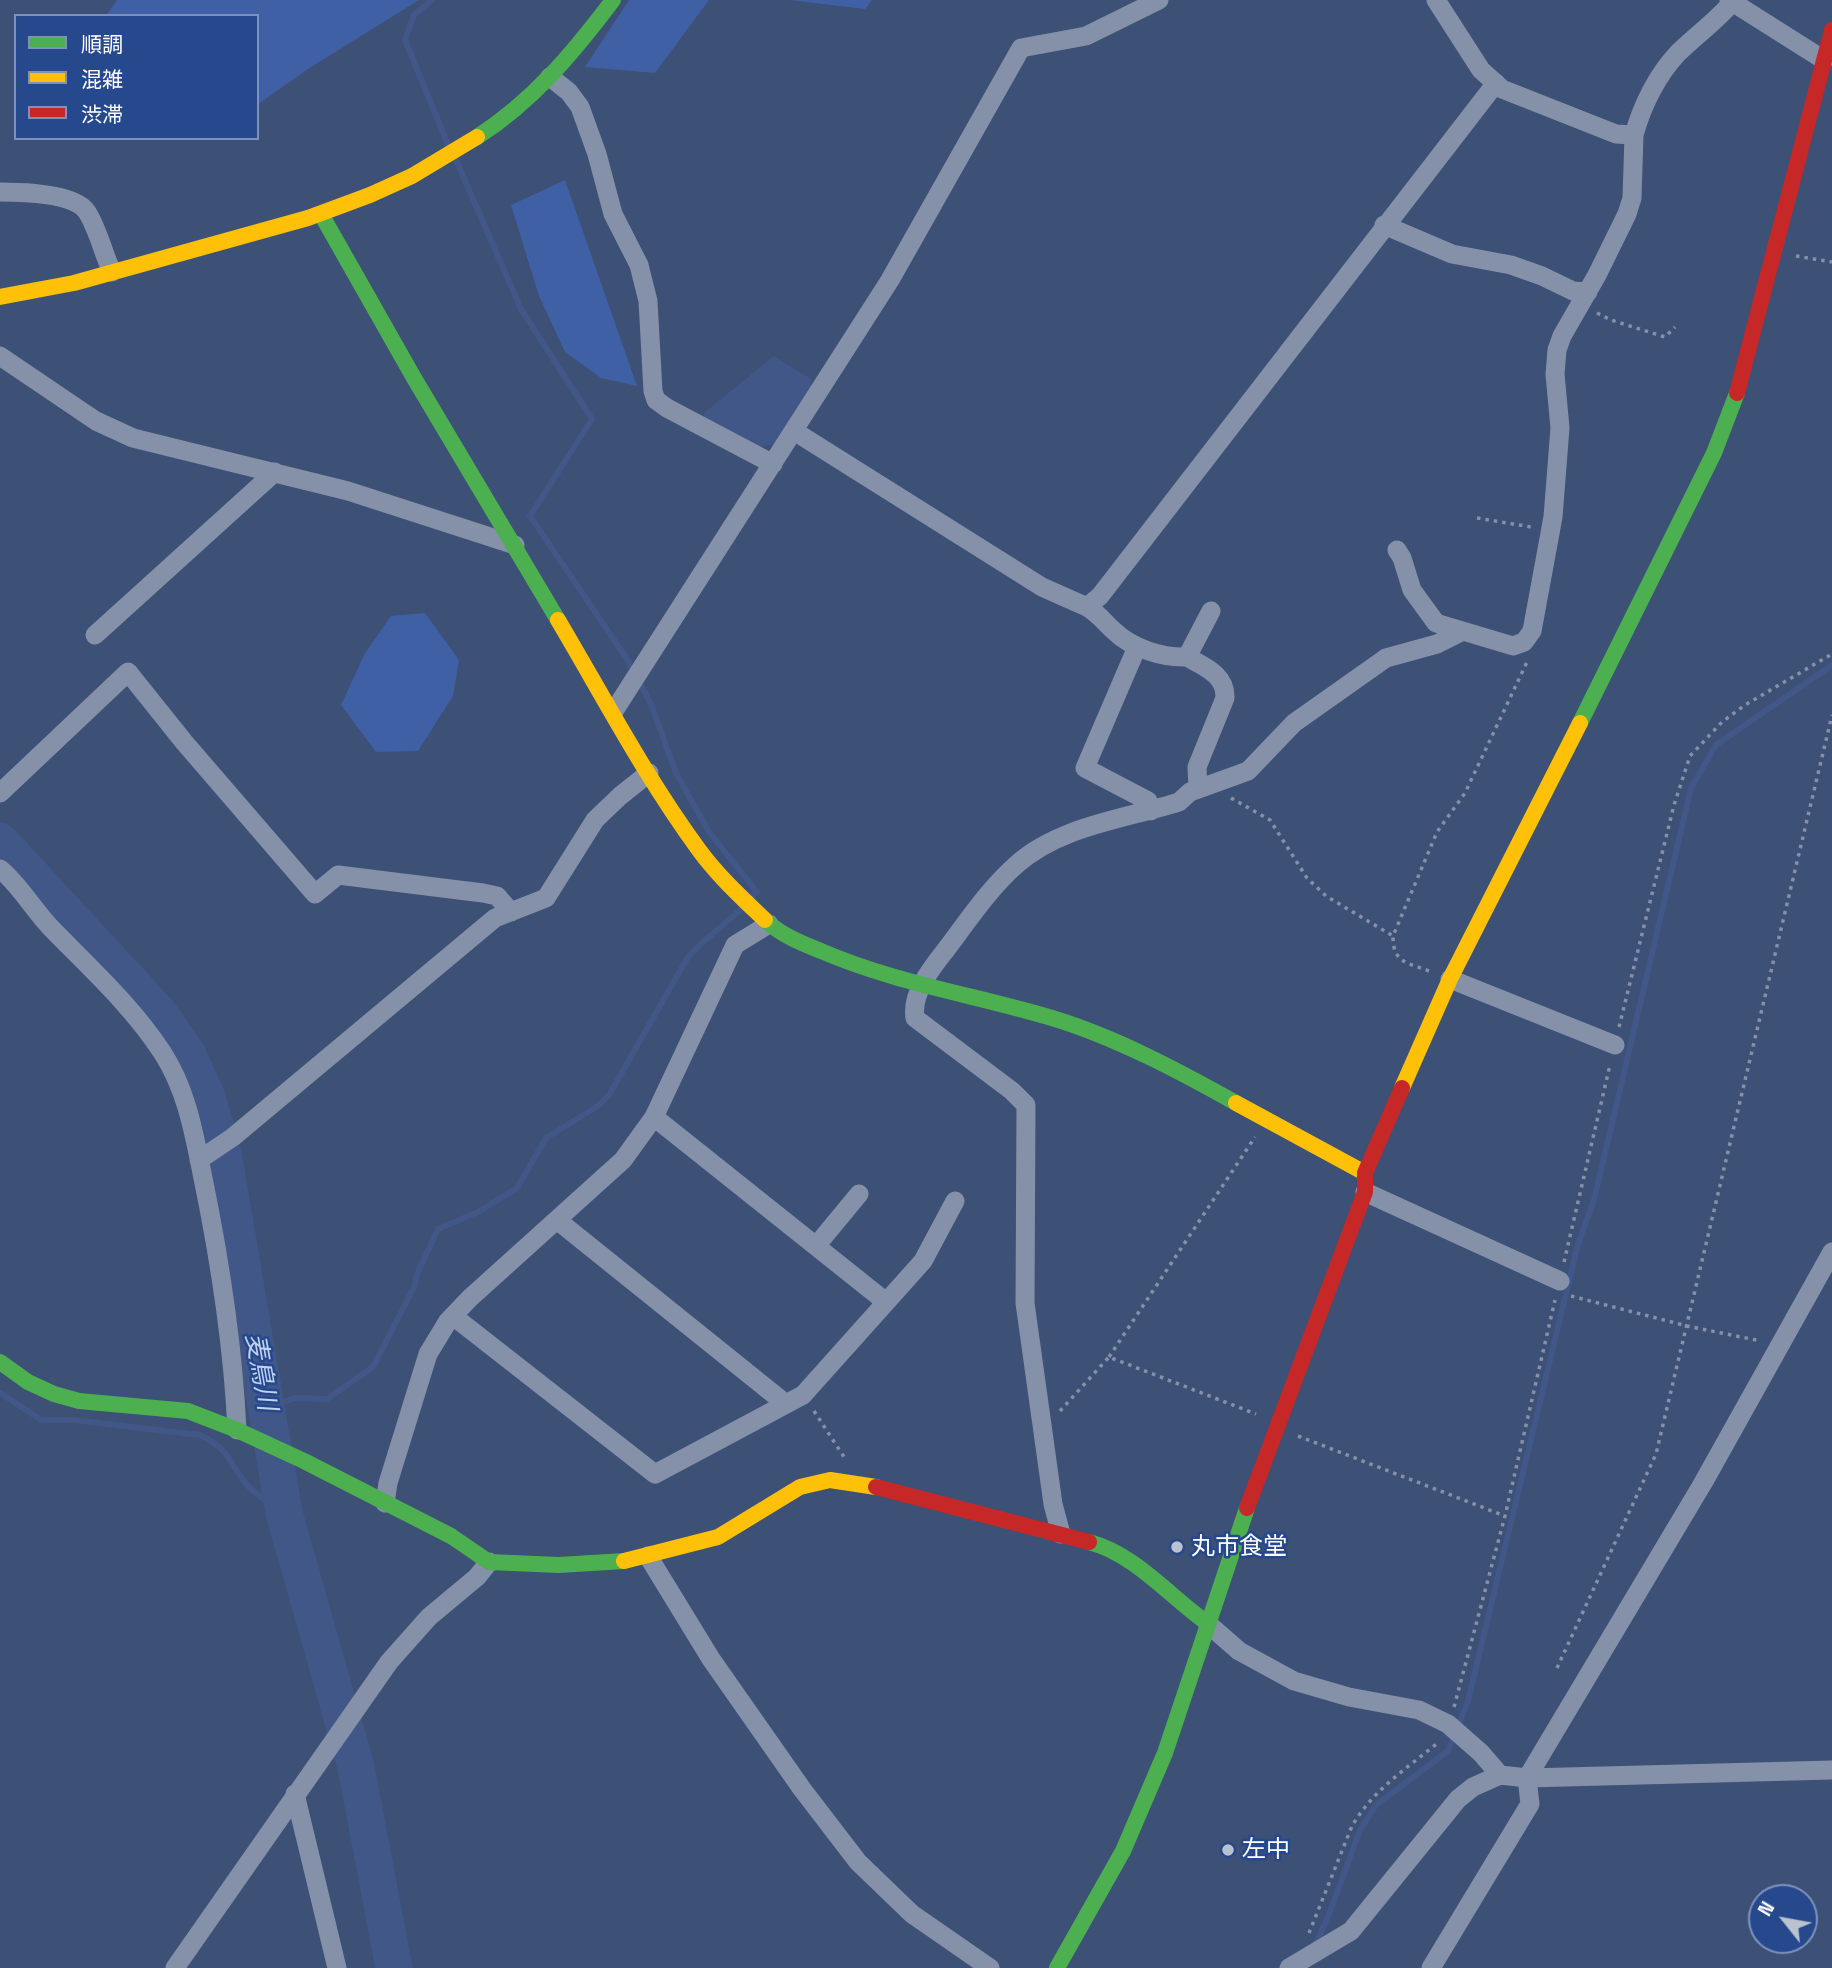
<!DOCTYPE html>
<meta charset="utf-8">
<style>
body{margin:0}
#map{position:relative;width:1832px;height:1968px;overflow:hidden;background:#3d5076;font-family:"Space Grotesk","Noto Sans JP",sans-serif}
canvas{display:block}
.legend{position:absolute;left:14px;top:14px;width:245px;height:126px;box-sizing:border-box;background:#26488d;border:2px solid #7d91bb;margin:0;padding:9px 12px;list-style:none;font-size:21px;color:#fff}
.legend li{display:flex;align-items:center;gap:14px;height:35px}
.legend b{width:35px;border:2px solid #7d91bb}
.north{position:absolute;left:1748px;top:1884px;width:70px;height:70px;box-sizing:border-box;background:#26488d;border:2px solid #7d91bb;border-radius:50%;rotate:301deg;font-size:19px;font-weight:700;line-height:28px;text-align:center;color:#fff}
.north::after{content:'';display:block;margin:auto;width:24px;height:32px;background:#bbc2cf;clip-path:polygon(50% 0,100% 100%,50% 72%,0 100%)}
</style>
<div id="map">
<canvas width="1832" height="1968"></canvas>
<ul class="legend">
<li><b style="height:9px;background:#4caf50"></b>順調</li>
<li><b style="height:9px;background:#ffc107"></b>混雑</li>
<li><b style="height:9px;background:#c62828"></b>渋滞</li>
</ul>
<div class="north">N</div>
</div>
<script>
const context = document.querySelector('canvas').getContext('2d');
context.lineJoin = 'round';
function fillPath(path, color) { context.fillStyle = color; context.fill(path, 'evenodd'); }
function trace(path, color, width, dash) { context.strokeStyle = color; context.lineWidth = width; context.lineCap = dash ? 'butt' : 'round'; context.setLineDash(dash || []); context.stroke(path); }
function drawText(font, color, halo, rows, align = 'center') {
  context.font = font + ' "Space Grotesk","Noto Sans JP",sans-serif'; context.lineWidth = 5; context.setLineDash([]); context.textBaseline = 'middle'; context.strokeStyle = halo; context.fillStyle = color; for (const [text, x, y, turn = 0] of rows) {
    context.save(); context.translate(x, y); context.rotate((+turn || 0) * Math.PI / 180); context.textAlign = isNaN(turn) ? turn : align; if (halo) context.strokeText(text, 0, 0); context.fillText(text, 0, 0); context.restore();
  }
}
fillPath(new Path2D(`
 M117 0H419L308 69 257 105V16H106Z
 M629 0H709L655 73 585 67Z
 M789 0H872L865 9Z
 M565 180 637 386 601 378 565 352 539 296 511 205Z
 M425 613 459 660 453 696 418 751 376 752 341 705 365 653 391 616Z`), '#3f60a4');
fillPath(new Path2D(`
 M774 356 811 379V386L775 444 759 447 703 417 705 412Z`), '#405788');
trace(new Path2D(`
 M432 0 414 15 405 40 449 147
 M456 160 521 309 592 419 530 516 627 659 651 704 676 773 709 832 757 892 750 899
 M0 1393 41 1420H74L200 1435C232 1450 228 1464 248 1486 258 1497 273 1504 284 1513
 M266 1408 294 1398 327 1399 373 1367 415 1285 417 1274 438 1229 480 1211 517 1188 546 1138 598 1106 609 1095 688 957C705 938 725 925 743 907
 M1314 1949 1331 1909 1360 1830 1376 1805 1448 1751 1468 1701 1578 1244 1594 1200 1691 788 1716 745 1832 665`), '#405788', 6);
trace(new Path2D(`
 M0 841 159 1013 187 1053 207 1097 224 1158 284 1513 356 1767 394 1968`), '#405788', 37);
trace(new Path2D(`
 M1796 256 1832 262
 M1597 313 1611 320 1665 337 1675 327
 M1477 518 1531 527
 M1231 798 1270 820 1307 878 1326 896 1393 936
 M1429 971C1406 962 1393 963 1393 936L1437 832 1465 793 1527 662
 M1619 1027 1674 805 1690 756 1722 722 1745 705 1832 654
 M1564 1262 1610 1065
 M1571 1296 1687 1326 1761 1341
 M1109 1357 1255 1137
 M814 1411 846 1460
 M1060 1411 1109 1357 1256 1414
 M1298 1436 1505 1516
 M1557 1668 1656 1454 1832 715
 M1454 1707 1505 1516 1555 1300
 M1309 1933 1352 1826C1373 1790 1407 1768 1439 1742`), '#8491a9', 3.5, [3.5, 5]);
trace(new Path2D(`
 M1436 0 1481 70 1502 89 1616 134 1634 135C1642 106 1657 75 1678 53 1696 35 1718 20 1734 0
 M1729 0 1824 60
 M550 77 569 92 580 107 597 154 613 214 639 265 648 301 653 391 656 400 667 408 773 464
 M0 192C22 192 75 193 87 212 98 229 103 253 112 272
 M1384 225 1452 254 1511 265 1542 276 1573 291 1588 292
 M0 356 96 421 133 438 348 491 515 545
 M794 431 1042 587 1087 607 1100 596 1496 83
 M1397 550 1402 558 1412 590 1436 623 1513 646 1524 642 1532 631 1553 517 1560 428 1555 374 1557 350 1562 336 1597 275 1627 214 1632 198 1634 135
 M1087 607C1099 614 1103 621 1113 630 1131 648 1162 658 1187 657
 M95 635 275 472
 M1137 647 1085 768 1148 801 1151 811
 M614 711 890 280 1021 48 1086 36 1159 0
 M1198 789 1197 767 1225 698C1226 675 1205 667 1187 657L1211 611
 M0 793 128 672 184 742 315 894 338 875 483 893 497 896 511 912
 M0 869C20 885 34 911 52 929 90 968 132 1006 162 1052 187 1090 194 1134 203 1178 220 1261 233 1345 237 1430
 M1450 979 1615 1045
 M654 1117 886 1302
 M199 1160 233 1137 495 918 546 898 595 820 620 796 649 773
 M1365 1192 1560 1281
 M557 1220 786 1404
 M816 1246 859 1194
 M453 1316 655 1474 803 1395 923 1261 955 1201
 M385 1503 388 1483 428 1354 448 1321 470 1298 623 1160 654 1117 735 945 769 924
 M1061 1534 1053 1504 1025 1303 1026 1105 1012 1091 915 1018C911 992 933 966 948 947 969 919 990 888 1016 865 1059 826 1125 819 1179 802L1190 792 1248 771 1294 723 1386 658 1437 644 1463 631
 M648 1556 711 1659 802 1789 858 1862 912 1914 990 1968
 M1207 1623 1239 1651 1294 1681 1349 1697 1419 1710 1448 1724 1481 1753 1500 1775 1527 1778 1832 1770
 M295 1794 337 1968
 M175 1968 389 1662 429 1617 477 1577 489 1562
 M1289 1968 1351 1931 1458 1799 1473 1787 1500 1775
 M1431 1968 1530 1804 1527 1778 1703 1483 1832 1252`), '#8491a9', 19);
trace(new Path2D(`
 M477 137C532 102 574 52 613 0
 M321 214 414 378 558 620
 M1580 723 1714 453 1737 393
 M765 920C781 935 801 943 821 951 895 983 975 995 1052 1018 1115 1037 1179 1071 1236 1103
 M0 1362 28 1382 54 1394 79 1401 188 1411 237 1430 304 1461 451 1536 489 1562 559 1565 624 1561
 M1089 1542C1135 1554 1169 1596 1207 1623
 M1057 1968 1123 1851 1165 1753 1247 1508`), '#4caf50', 16);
trace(new Path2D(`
 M0 297 74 283 308 218 370 195 412 176 477 137
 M558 620C603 696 646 778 699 850 718 876 742 898 765 920
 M1402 1088 1450 979 1580 723
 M1236 1103 1365 1173
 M624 1561 718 1537 800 1487 830 1480 876 1487`), '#ffc107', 16);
trace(new Path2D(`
 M1737 393 1832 30
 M876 1487 1089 1542
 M1247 1508 1365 1192V1173L1402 1088`), '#c62828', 16);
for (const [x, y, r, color] of [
 [1177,1547,7,"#bbc2cf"],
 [1228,1850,7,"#bbc2cf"]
]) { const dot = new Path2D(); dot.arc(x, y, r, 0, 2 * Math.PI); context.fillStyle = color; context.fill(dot); trace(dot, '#26488d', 2.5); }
drawText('24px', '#fff', '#26488d', [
 ["丸市食堂",1191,1547],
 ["左中",1242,1850]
], 'left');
drawText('italic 26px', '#c1d2f1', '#26488d', [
 ["麦鳥川",260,1372,80]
]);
</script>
